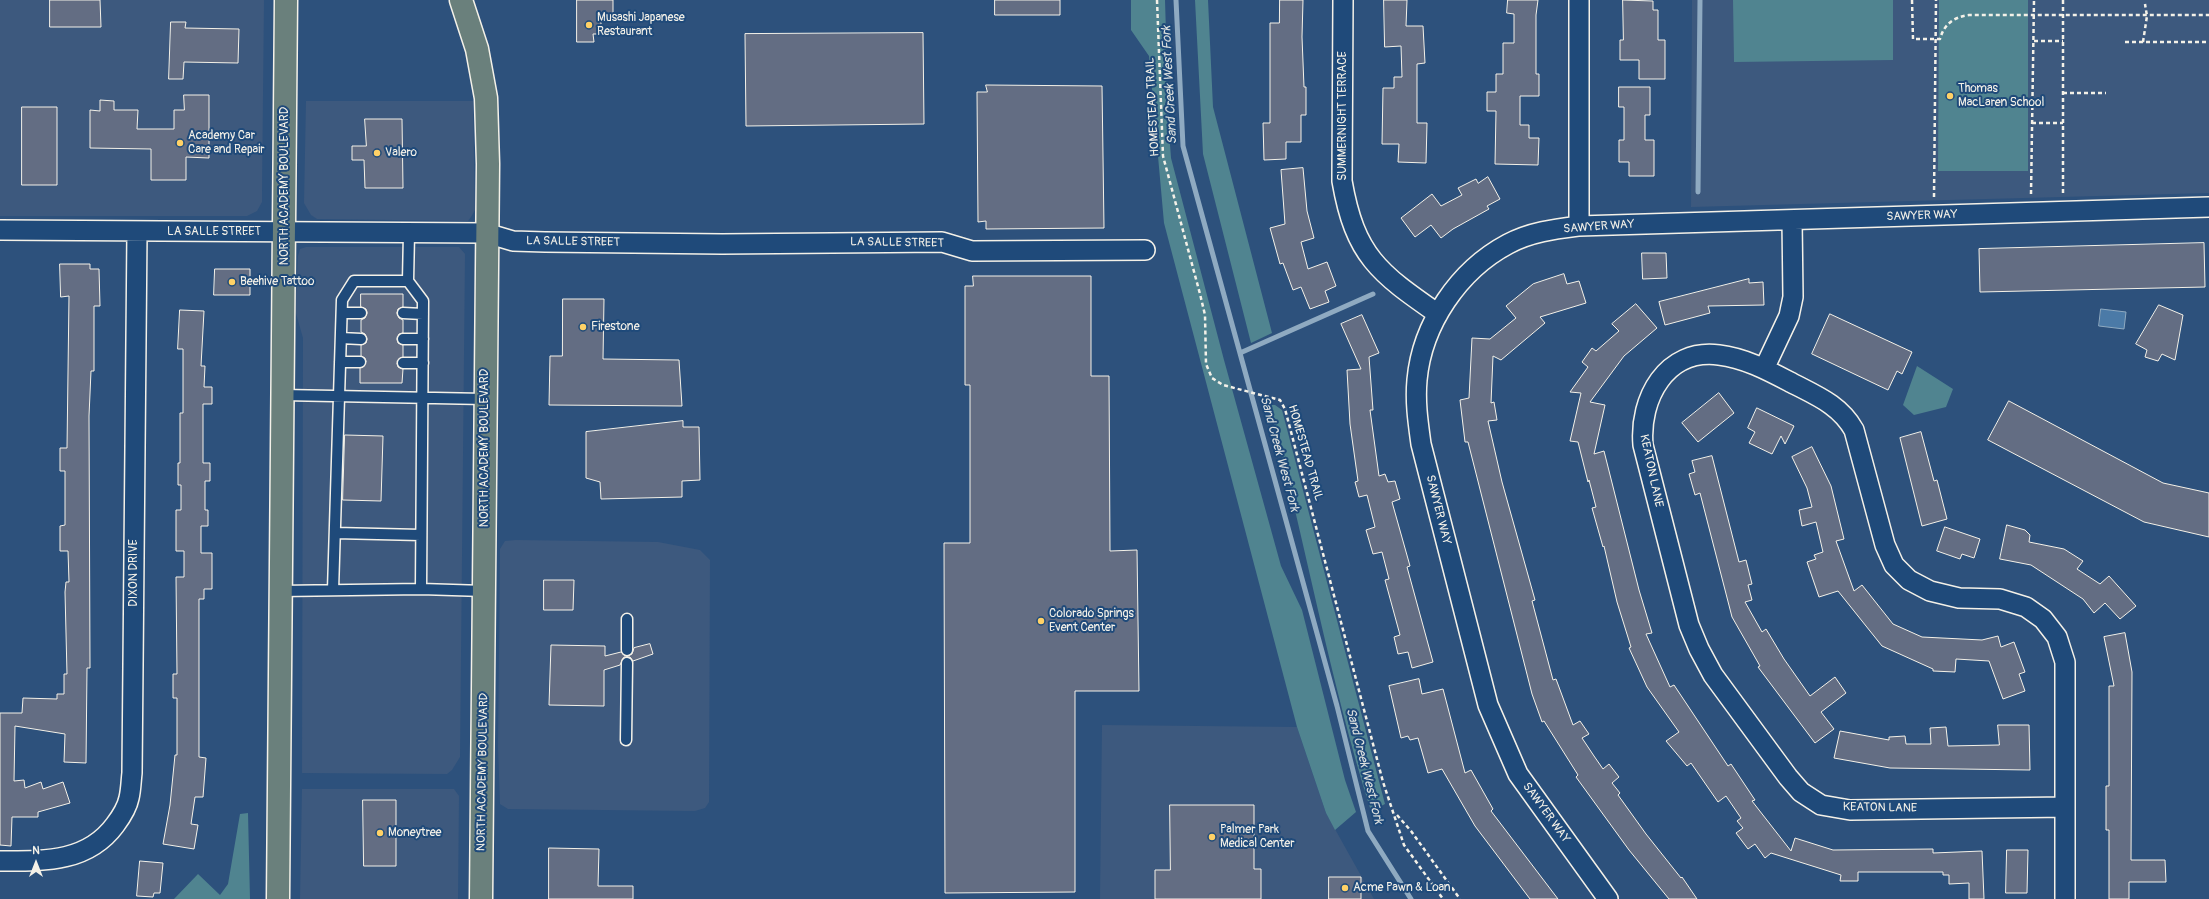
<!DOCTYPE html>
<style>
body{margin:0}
#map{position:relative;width:2209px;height:899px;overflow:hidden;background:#2d517c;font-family:Pangolin,sans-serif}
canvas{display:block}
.north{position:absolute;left:16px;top:843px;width:40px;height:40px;-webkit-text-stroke:3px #1f4a7a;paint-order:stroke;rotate:0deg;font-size:11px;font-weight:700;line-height:16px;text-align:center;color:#f4f1e8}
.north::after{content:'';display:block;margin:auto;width:14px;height:18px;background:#f4f1e8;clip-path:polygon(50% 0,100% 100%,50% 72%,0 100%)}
</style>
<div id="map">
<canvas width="2209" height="899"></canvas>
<div class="north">N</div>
</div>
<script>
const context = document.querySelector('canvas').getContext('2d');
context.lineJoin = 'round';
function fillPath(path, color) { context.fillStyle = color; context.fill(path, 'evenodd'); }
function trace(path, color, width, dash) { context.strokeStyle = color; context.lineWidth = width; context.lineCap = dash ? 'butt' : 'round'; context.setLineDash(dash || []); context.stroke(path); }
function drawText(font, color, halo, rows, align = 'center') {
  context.font = font + ' Pangolin,sans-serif'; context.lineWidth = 4; context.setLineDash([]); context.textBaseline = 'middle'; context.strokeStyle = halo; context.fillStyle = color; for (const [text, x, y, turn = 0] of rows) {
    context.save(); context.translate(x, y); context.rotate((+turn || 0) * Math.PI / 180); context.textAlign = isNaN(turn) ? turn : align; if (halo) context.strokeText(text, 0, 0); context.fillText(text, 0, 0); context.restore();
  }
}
fillPath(new Path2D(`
 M0 0H264L262 191V202L257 211 247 216H0Z
 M1692 0H2209V193L1691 207Z
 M306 101H473L475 210 471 217 468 221 317 219 311 215 304 203Z
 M306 247H459L465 254 460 757 452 770 447 774 302 773 303 338 295 310 298 256 300 249Z
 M516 540 658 542 700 550 710 560 709 802 705 808 695 811 508 809 500 804 498 747 500 549 505 541Z
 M1102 725 1297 727 1326 813 1374 899H1100Z
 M302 789H454L459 796 458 899H300Z`), '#3d597e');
fillPath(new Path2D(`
 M1131 0H1165L1169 131 1171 158 1224 360 1281 566 1302 610 1345 780 1356 812 1335 830 1326 813 1297 727 1164 223 1149 56 1131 30Z
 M1195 0H1208L1213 107 1272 333 1251 343 1203 154Z
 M1733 0H1893V60L1734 62Z
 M1939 0H2028V171H1938Z
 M1917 366 1953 389 1946 407 1914 415 1903 405Z
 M1269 405H1275L1282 410 1385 804 1371 811C1329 678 1305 540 1269 405Z
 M248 813 250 899H174L198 874 220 895 228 884 240 814Z`), '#508490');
const water = new Path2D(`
 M2101 309 2126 312 2124 329 2099 326Z`);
fillPath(water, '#4b7aa7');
trace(water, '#8faac1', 1);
trace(new Path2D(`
 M1176 0 1183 146 1337 706 1368 831 1411 899
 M1698 192 1700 0
 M1240 353 1373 294`), '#8faac1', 5);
const building = new Path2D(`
 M50 0H100L101 27H50Z
 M577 0H613V16H601V34H593L594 42H577Z
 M995 0H1060V15H995Z
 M1280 0H1303L1302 37 1304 87H1306V115H1301V142H1286V159L1264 160 1263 123H1270V23H1279Z
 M1384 0H1407L1406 26H1423L1425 63 1417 64V123H1427L1426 163 1398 162 1399 144H1382L1383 88H1394V77H1402L1401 46 1385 47Z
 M1508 0H1538L1536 15V74H1539V96H1520V125H1529V138H1539L1538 165 1495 164 1496 111H1487V92H1496V74H1503V43H1514V14L1507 13Z
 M1623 0 1653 1V10H1658V40H1665V79H1639V60H1620V40H1623Z
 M171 22H186L185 28 239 29 238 63 184 62 183 79H169Z
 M923 33 924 124 746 126 745 34Z
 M986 85 1102 86 1104 228 986 229V221L978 222 977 92H987Z
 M1619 87H1650V115H1645V140H1654V176H1629V162H1619V140H1624V107H1619Z
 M184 95H209V158L186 157V180H151V149L90 148V110L100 111V100L114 101V110H138L137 129H174V110H184Z
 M22 107H57V185H22Z
 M365 119H402L403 188H365L364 160H352V146H366Z
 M1303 168 1307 211 1314 238 1301 242 1308 269 1327 262 1336 286 1325 291 1329 302 1310 309 1301 287 1293 290 1283 263 1280 264 1270 228 1285 224 1281 170Z
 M1488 177 1500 199 1487 206 1489 209 1453 229 1441 238 1431 225 1415 237 1401 218 1432 194 1441 206 1462 195 1458 188 1476 179 1478 183Z
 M2204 243 2205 287 1980 292 1979 249Z
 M1642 253H1666L1667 278 1643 279Z
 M60 264H90V269H99L100 306H94V371H91L89 416 90 668H87L86 763 64 762 65 734 15 726 14 781 24 780 25 788 41 782 43 789 63 782 70 803 38 812V817H12L11 846 0 845V713H22L23 698 57 699V694H64V674H67L65 592 66 582H69L68 551H60V526L65 525V471H60V448H67L69 296 61 297Z
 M215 269H250V295H214Z
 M1564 274 1567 284 1579 281 1586 303 1540 317 1545 323 1501 360 1493 356 1491 403 1494 402 1497 420 1488 421 1502 482 1535 600 1532 601 1553 680 1556 679 1573 725 1580 721 1589 734 1582 738 1594 756 1603 769 1609 764 1619 777 1612 783 1620 793 1618 795 1646 834 1681 878 1682 877 1697 899H1669L1629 850 1576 777 1578 775 1544 721 1542 722 1532 694 1468 442H1465L1460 400 1469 398 1472 338 1490 339 1516 318 1506 306 1533 284Z
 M973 276H1091V376H1109L1110 551 1137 550 1139 691H1075V892L945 893 944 543H970V385H965V286H973Z
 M1749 279V283L1763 282 1764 305 1708 306 1710 313 1665 325 1659 302Z
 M361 294H403V307L398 309 397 313 399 318 403 320V333L399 334 397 339 398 343 403 345V357L397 363 398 367 403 369 402 383H360V368L366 362 365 358 361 356V345L366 343 367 339 365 334 361 332V320L365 318 367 313 366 309 361 307Z
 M563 299H604L603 359 679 360 682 406 549 405 550 356H562Z
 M1636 304 1657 328 1624 356 1590 402 1605 405 1594 454 1604 451 1639 590 1652 633 1646 634 1670 687 1674 685 1728 766 1731 764 1755 800 1752 801 1791 851 1795 838 1833 850 1933 849V853L1982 851 1984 899H1969V883L1949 884V875H1943V872H1858V881H1840L1841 875 1771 853 1765 858 1755 844 1748 849 1736 833 1743 828 1737 821 1741 818 1726 796 1718 802 1691 763 1687 766 1666 741 1679 732 1647 687 1629 648 1631 647 1617 602 1604 546 1603 547 1592 508 1596 507 1589 480 1588 482 1578 442 1570 441 1581 393 1570 392 1588 367 1582 362 1592 348 1596 351 1619 331 1612 324Z
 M2159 305 2183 315 2175 360 2162 354 2158 361 2145 357 2147 350 2136 344Z
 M180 310 204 311 201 366H205L204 387H212V404H203V463H210V481H205V510H208V526H201V553H212V589H204V599H199V757L206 758 203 797H195L191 824 198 825 194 849 163 844 170 805 175 755H177V698H173V674H177L176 577H184V551H176V510H181V485H178V463H180V413H183V349H178Z
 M1830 314 1912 352 1902 374 1897 371 1888 390 1812 354Z
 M1362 315 1379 353 1369 357 1373 410H1370L1379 476 1385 474 1388 482 1395 481 1400 499 1392 502 1410 566 1407 567 1433 662 1412 668 1408 652 1398 654 1394 637 1400 635 1385 580 1389 579 1382 552 1373 554 1366 530 1375 527 1367 495 1359 497 1355 482 1358 481 1350 424 1347 370 1361 369 1341 324Z
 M1719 393 1734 413 1698 442 1682 423Z
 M2009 401 2163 483 2209 493V537L2144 522 1988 440Z
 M1757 408 1794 426 1785 444 1781 436 1772 454 1749 443 1755 432 1748 428Z
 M683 421V427H699L700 480 682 481V497L601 499 600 482 586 478V432Z
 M1921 432 1934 481 1937 480 1947 519 1922 526 1900 438Z
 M345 435 383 436 381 501 343 500Z
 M1812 447 1831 486 1844 539 1836 541 1854 591 1862 585 1893 624 1922 637 1982 640 1998 636 2001 647 2014 642 2025 672 2019 674 2025 691 2003 699 1989 661 1956 659 1955 672 1933 671V669L1882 646 1838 591 1819 597 1807 562 1816 559 1814 555 1823 552 1816 522 1802 526 1799 510 1812 507 1807 488 1792 457Z
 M1712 456 1739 562 1746 560 1752 584 1748 585 1752 600 1745 602 1762 632 1766 629 1784 659 1810 696 1835 677 1846 693 1821 712 1834 729 1815 743 1758 667 1760 666 1732 617 1700 493 1695 495 1689 474 1695 472 1692 461Z
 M2007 525 2025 530 2030 535 2029 542 2064 549 2083 561 2077 569 2100 584 2109 576 2136 606 2120 619 2105 603 2094 613 2083 599 2031 565 2000 559Z
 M1945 527 1980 539 1974 558 1962 554 1960 559 1937 551Z
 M544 580H574L573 610H544Z
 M2125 633 2132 672 2131 860H2165L2166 882H2129V899H2109V830H2106V786H2109V686H2114L2104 637Z
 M650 644 653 654 633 661 630 657H624L620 665 604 670V706L549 705 551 645 605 646V656L621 652 627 656 632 654 634 648Z
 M1419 679 1422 694 1443 689 1465 773 1471 770 1493 809 1491 811 1558 899H1530L1475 826 1442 769 1428 773 1418 738 1410 740 1408 736 1401 738 1389 686Z
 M1998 725H2029L2030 770 1890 768 1834 758 1840 731 1889 740V737L1905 736 1906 744H1931L1930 728 1946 727 1948 746 1999 745Z
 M363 800H396V866H364Z
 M1170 805H1254V869H1261V899H1155V870H1170Z
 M549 848 599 849 598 886H633V899H549Z
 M2007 850H2028L2027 893H2006Z
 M140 861 163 863 160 893H154L153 897 137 896Z
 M1329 877H1361V899H1329Z`);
fillPath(building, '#636d83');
trace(building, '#f4f1e8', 1);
const lane = new Path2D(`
 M342 313H361
 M403 313 423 314
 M341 338 361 339
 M403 339H423
 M340 362H360
 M403 363H423
 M283 395 485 399
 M335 533 421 535
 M421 589 484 591
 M333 590 342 300 354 281H408
 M280 591 421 589 423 301 408 281 409 233
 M627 650V619
 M626 740 627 663`);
const street = new Path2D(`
 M1343 0 1342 181C1355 256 1379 273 1438 314
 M1579 226V0
 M0 230 486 233 513 241 545 242 722 244 942 242 972 251 1145 250
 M1764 369 1789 316 1793 297 1792 220
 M0 861C43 861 87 863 115 825 121 817 127 808 129 798 131 790 131 781 132 773L137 231
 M1608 899 1518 774 1488 705 1421 444C1418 422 1415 402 1417 380 1422 324 1459 270 1508 244 1530 232 1555 229 1579 226L2209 207
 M2065 899V662L2057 637 2043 619 2026 607 2000 599 1959 598 1930 591 1909 580 1894 565 1885 545 1854 430C1840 405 1817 396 1792 383 1769 371 1745 358 1719 355 1666 348 1639 399 1643 445L1689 625 1699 649 1713 675 1788 777 1801 792 1821 805 1850 810 2065 807`);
const highway = new Path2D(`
 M461 0 477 49 486 98 488 164 481 899
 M278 899 286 0`);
trace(lane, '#f4f1e8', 13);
trace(street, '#f4f1e8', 22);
trace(highway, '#f4f1e8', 25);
trace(new Path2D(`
 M1157 0 1163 156 1200 294 1205 315 1206 364 1212 378 1223 385 1280 400 1285 409 1383 782 1404 845 1443 899
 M1912 0 1913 39H1940C1944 24 1954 17 1969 15H2209
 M2063 0V193
 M2034 41H2063
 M2125 42H2209
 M2143 42 2147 16 2145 4
 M2063 93H2106
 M2032 123H2063
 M2031 194 2034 0
 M1934 197 1936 0
 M1397 815 1411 831 1460 899`), '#f4f1e8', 2.5, [4, 3]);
trace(lane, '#1f4a7a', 10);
trace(street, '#1f4a7a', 19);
trace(highway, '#6a807c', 22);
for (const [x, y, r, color] of [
 [589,25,4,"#ffd166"],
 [1950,96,4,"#ffd166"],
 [180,143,4,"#ffd166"],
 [377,153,4,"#ffd166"],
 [232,282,4,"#ffd166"],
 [583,327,4,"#ffd166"],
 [1041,621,4,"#ffd166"],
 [380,833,4,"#ffd166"],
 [1212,837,4,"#ffd166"],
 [1345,888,4,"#ffd166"]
]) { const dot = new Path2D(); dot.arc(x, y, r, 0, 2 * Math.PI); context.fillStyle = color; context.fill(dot); trace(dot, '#1f4a7a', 1.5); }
drawText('12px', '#f4f1e8', '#1f4a7a', [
 ["Musashi Japanese",597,18],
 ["Restaurant",597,32],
 ["Thomas",1958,89],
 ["MacLaren School",1958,103],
 ["Academy Car",188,136],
 ["Care and Repair",188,150],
 ["Valero",385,153],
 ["Beehive Tattoo",240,282],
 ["Firestone",591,327],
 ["Colorado Springs",1049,614],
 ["Event Center",1049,628],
 ["Palmer Park",1220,830],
 ["Medical Center",1220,844],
 ["Moneytree",388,833],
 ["Acme Pawn & Loan",1353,888]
], 'left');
drawText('12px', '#f4f1e8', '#1f4a7a', [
 ["HOMESTEAD TRAIL",1153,107,-93],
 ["SUMMERNIGHT TERRACE",1343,116,-90],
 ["NORTH ACADEMY BOULEVARD",285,186,-90],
 ["SAWYER WAY",1922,216,-2],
 ["SAWYER WAY",1599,227,-4],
 ["LA SALLE STREET",214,232],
 ["LA SALLE STREET",573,242,1],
 ["LA SALLE STREET",897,243,1],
 ["NORTH ACADEMY BOULEVARD",485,448,-90],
 ["HOMESTEAD TRAIL",1305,453,74],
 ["KEATON LANE",1651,471,78],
 ["SAWYER WAY",1438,510,76],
 ["DIXON DRIVE",134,573,-90],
 ["NORTH ACADEMY BOULEVARD",483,772,-89],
 ["KEATON LANE",1880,808,1],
 ["SAWYER WAY",1546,813,54]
]);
drawText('italic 13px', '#dbdfde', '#1f4a7a', [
 ["Sand Creek West Fork",1170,85,-93],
 ["Sand Creek West Fork",1279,454,75],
 ["Sand Creek West Fork",1364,766,76]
]);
</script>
